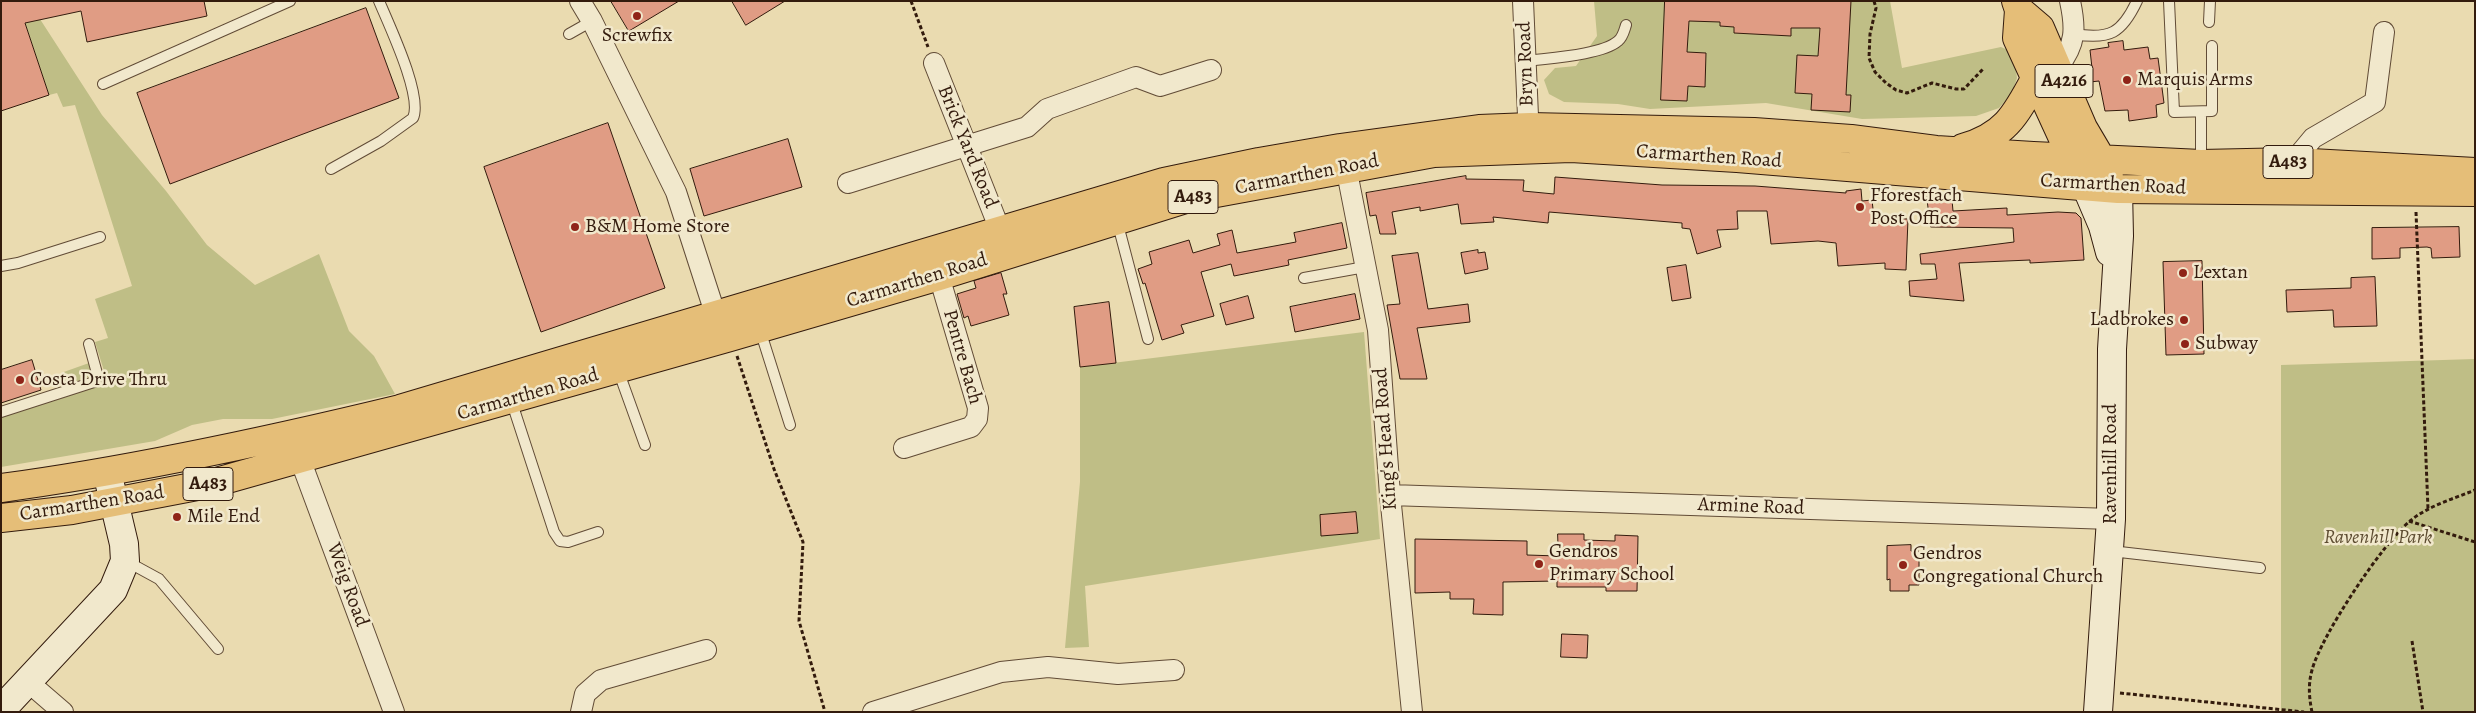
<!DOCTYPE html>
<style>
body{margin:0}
#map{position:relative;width:2476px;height:713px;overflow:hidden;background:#eadbb0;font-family:Alegreya,serif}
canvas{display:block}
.frame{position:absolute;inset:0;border:2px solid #331b0d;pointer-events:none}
</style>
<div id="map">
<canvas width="2476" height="713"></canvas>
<div class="frame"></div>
</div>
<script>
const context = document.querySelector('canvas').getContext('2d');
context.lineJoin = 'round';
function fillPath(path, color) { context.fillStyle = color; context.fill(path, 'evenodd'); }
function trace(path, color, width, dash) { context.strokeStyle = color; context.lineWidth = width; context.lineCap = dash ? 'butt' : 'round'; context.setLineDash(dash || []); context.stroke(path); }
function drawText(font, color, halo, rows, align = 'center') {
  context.font = font + ' Alegreya,serif'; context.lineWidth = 5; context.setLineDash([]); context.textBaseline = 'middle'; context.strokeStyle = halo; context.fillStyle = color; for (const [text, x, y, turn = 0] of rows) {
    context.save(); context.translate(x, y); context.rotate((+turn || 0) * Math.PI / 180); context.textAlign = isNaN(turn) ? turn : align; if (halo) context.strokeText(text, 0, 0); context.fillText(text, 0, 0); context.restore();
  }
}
fillPath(new Path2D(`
 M18 1 38 16 102 115 166 191 207 245 255 285 319 254 349 331 374 356 395 394 272 419H223L192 425 155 441 1 467V417L102 382 105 374 95 342 108 338 95 299 132 286 75 105 63 107 57 93 49 95Z
 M1594 1H1890L1902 68 2001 47 2010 51 2015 61 2017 78 2012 93 1999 108 1976 116 1862 119 1766 103 1650 109 1618 104 1564 102 1549 94 1544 80 1555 68 1576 66 1597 36Z
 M1364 332 1380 539 1085 586 1089 647 1065 648 1080 482V367Z
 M2475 359V712H2281V365Z
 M89 363 91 370 90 376 66 386 61 373Z`), '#bfbe86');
const building = new Path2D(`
 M1 1H204L207 16 87 42 81 11 25 23 49 95 1 111Z
 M611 1H679L629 31Z
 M732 1H785L746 25Z
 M1665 1H1851L1846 95H1851L1850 112 1811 110 1812 94 1795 93 1797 55 1818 56 1820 28H1791V36L1734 33V27L1720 26V22L1689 21 1687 52 1706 53 1705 87 1688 86 1687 101 1661 100Z
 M366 8 399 98 170 184 137 93Z
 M2123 41 2124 50 2148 47 2150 59 2158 58 2164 103 2156 105 2157 117 2129 121 2128 110 2105 111 2099 81 2090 82 2089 69 2092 68 2090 50 2109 47 2108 43Z
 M608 123 665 288 541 332 484 167Z
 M788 139 802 187 704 216 690 169Z
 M1466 176V179L1524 180 1523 191 1554 194 1555 177 1662 185 1755 186 1846 193V191L1861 189 1862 201 1872 200 1874 218 1908 219 1906 270 1885 269V263L1838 266 1836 243 1818 241 1771 244 1767 211H1737L1738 229 1717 230 1721 247 1697 254 1690 229 1682 228V223L1549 212 1548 223 1493 217 1494 222 1461 224 1458 204 1420 211V207L1392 212 1396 234H1380L1376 215 1370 216 1366 193Z
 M1927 197 1952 200 1953 211 2007 208V215L2058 212 2076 213 2081 218 2084 260 2030 263V260L1959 263 1964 301 1910 296 1909 281 1937 279 1935 264H1921L1920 254 2014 242 2013 228 1931 227Z
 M1342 223 1347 248 1288 260 1289 265 1234 276 1231 264 1201 272 1214 316 1181 325 1184 333 1162 340 1145 283 1143 284 1138 269 1152 264 1149 252 1189 240 1193 253 1220 245 1217 234 1232 230 1237 253 1296 242 1294 233Z
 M2459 227 2460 257 2432 258 2431 248 2427 247 2400 248V258L2372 259V228Z
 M1478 250V253L1485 252 1488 269 1465 274 1461 253Z
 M1418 253 1428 309 1468 304 1470 322 1417 328 1427 379H1400L1387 305 1400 304 1392 256Z
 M2202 261 2204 354 2166 355 2163 262Z
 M1686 265 1691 298 1672 301 1667 268Z
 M1001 273 1007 294H1003L1009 315 971 326 968 316 964 318 957 294 976 288 974 281Z
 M2375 277 2377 326 2334 327 2333 310 2287 312 2286 290 2351 288V278Z
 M1355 294 1360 319 1295 332 1290 307Z
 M1248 296 1254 318 1226 325 1220 304Z
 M1109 302 1116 363 1080 367 1074 307Z
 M32 360 41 390 1 403V370Z
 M1356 512 1358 533 1321 536 1320 515Z
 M1558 534H1584V540L1615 541V535L1638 536 1637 591H1606V587H1557V581L1503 582V615L1473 614 1474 599H1450V592L1415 593V539L1527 541V555L1558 556Z
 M1911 545V551H1919V585H1909V591H1890V579L1887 580V546Z
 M1562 634 1588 635 1587 658 1561 657Z`);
fillPath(building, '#e09c84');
trace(building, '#331b0d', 1);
const lane = new Path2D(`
 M2169 1 2174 112 2212 111V46
 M2209 22 2210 1
 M569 34 592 21
 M2074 34C2110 40 2122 33 2137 1
 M1527 61C1548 58 1602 55 1618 41 1623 37 1624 31 1626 25
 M103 84 290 1
 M2201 163V112
 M331 169 381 141 413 118C423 96 389 25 379 1
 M1117 221 1148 339
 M1 266 18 263 100 237
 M1304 278 1365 267
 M760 330 790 425
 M618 370 645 445
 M511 400 554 532 560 541 568 542 598 532
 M1 412 94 382 98 377 89 344
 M2111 551 2260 568
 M126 561 159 579 218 649`);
const street = new Path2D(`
 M580 1 592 21 676 192 716 316
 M1523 1 1528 116 1530 127
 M934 63 1000 230
 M2058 67C2076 44 2076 29 2070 1
 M2293 162 2313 138 2375 102 2384 32
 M1346 167 1378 330 1390 495 1412 712
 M848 183 1027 127 1047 109 1136 77 1160 86 1211 70
 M904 448 971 427 977 419 978 408 939 276
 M300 459 394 712
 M1390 495 2111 519
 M27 681 63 712
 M581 712 585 694 601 680 706 650
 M873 712 1001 672 1048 667 1118 674 1174 670`);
const secondary = new Path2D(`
 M2086 186 2103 226 2110 252
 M1 710 113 590 125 561 124 544 107 472
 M2098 712 2111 519 2112 349 2119 236 2118 189`);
const primary = new Path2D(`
 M2016 1 2019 10 2017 38 2078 171
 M2019 10 2040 28 2083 128 2109 172
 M1963 148C2004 136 2015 117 2035 79
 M1 488C135 470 268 441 400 409L1164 182 1259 162 1340 148 1479 129 1530 127 1754 132 1851 139 1936 150 2033 156 2201 164 2293 162 2475 172
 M1 518 72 510 213 483 730 337 939 276 1189 198 1434 153 1571 148 1737 158 2118 189 2475 192`);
trace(lane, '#614b36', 12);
trace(street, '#614b36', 22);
trace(secondary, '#331b0d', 30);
trace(primary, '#331b0d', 30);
trace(new Path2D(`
 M911 1 928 47
 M1874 1 1876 8 1870 34 1869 58 1875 72 1886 83 1896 90 1907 93 1932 83 1956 89H1964L1983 69
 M2416 212 2428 509
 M737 356 774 469 803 542 799 621 825 712
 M2409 521 2475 542
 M2412 641 2423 712
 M2120 693 2304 712
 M2312 712C2309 697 2308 685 2312 670 2321 636 2382 544 2410 521 2428 506 2453 499 2475 490`), '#331b0d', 3, [4, 2.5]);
trace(lane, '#f1e8cc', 10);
trace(street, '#f1e8cc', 20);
trace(secondary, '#f1e8cc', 28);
trace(primary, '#e5be78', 28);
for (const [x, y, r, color] of [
 [637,16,5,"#8f2418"],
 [2127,80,5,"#8f2418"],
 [1860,207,5,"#8f2418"],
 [575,227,5,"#8f2418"],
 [2183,273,5,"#8f2418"],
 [2184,320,5,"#8f2418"],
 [2185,344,5,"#8f2418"],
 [20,380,5,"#8f2418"],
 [177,517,5,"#8f2418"],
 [1539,564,5,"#8f2418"],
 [1903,565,5,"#8f2418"]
]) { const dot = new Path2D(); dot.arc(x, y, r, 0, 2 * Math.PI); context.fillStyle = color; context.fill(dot); trace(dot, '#f1e8cc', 2); }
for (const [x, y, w] of [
 [2064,81,58],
 [2288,162,50],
 [1193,197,50],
 [208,484,50]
]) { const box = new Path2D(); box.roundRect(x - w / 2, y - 16.5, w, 33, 4); context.fillStyle = '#f1e8cc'; context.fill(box); trace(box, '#331b0d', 1); }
drawText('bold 19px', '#331b0d', null, [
 ["A4216",2064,81],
 ["A483",2288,162],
 ["A483",1193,197],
 ["A483",208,484]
]);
drawText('20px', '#331b0d', '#f1e8cc', [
 ["Screwfix",637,36,"center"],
 ["Marquis Arms",2137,80],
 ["Fforestfach",1870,196],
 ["Post Office",1870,219],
 ["B&M Home Store",585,227],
 ["Lextan",2193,273],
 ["Ladbrokes",2174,320,"right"],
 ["Subway",2195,344],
 ["Costa Drive Thru",30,380],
 ["Mile End",187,517],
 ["Gendros",1549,552],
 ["Primary School",1549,575],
 ["Gendros",1913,554],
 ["Congregational Church",1913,577]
], 'left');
drawText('20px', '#331b0d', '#f1e8cc', [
 ["Bryn Road",1526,64,-92],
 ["Brick Yard Road",967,147,68],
 ["Carmarthen Road",1709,157,4],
 ["Carmarthen Road",1307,175,-11],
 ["Carmarthen Road",2113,185,3],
 ["Carmarthen Road",917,281,-17],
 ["Pentre Bach",962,357,74],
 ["Carmarthen Road",528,395,-16],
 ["King's Head Road",1386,439,-94],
 ["Ravenhill Road",2111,464,-90],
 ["Carmarthen Road",92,504,-9],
 ["Armine Road",1751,507,2],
 ["Weig Road",347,585,70]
]);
drawText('italic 20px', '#5d4c31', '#f1e8cc', [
 ["Ravenhill Park",2378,538]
]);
</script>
